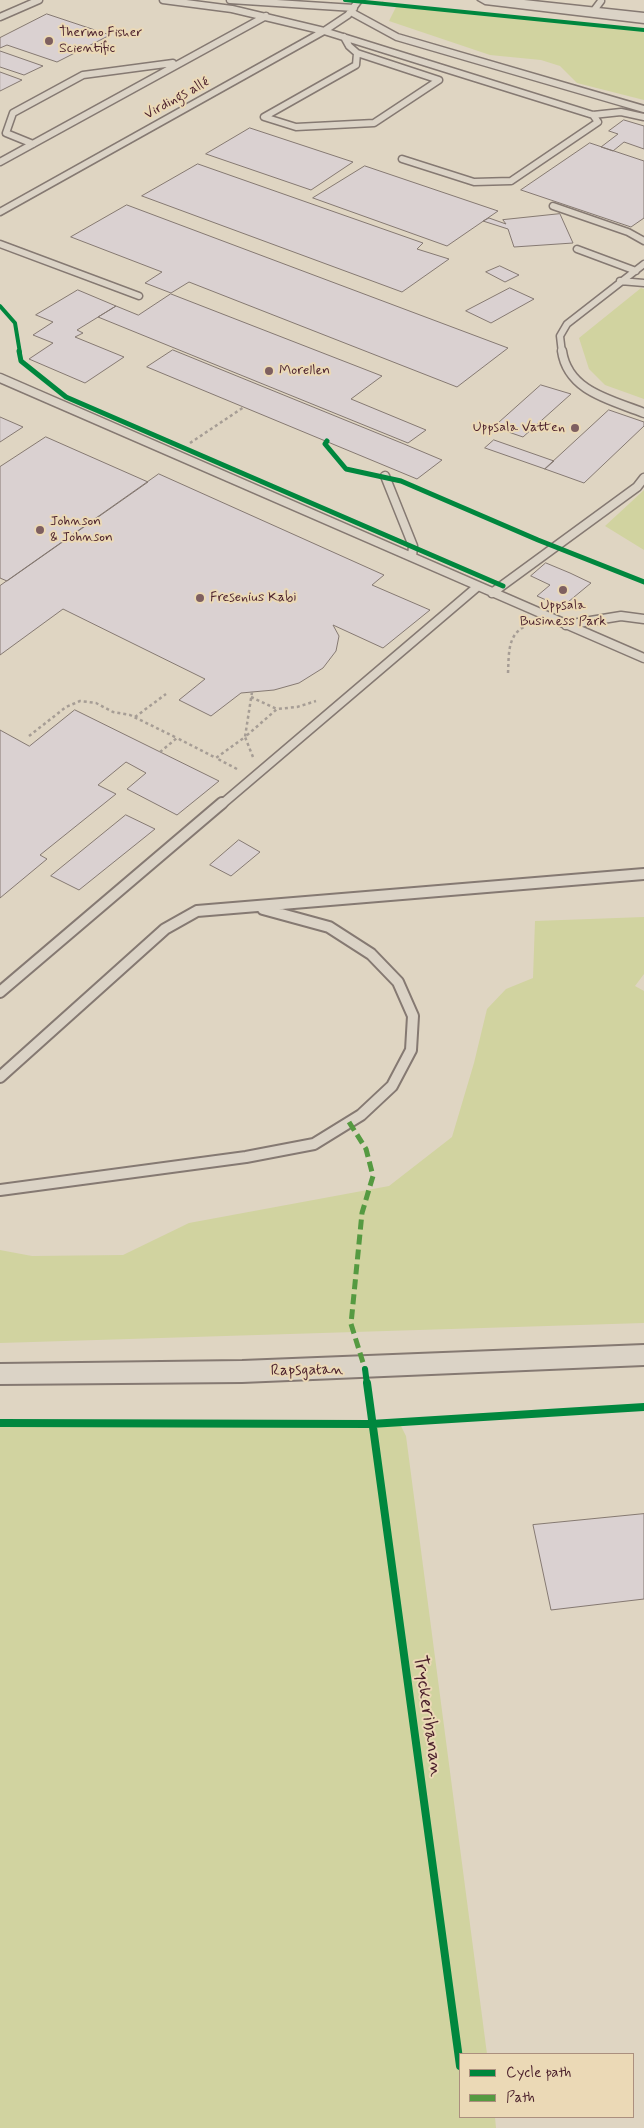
<!DOCTYPE html>
<meta charset="utf-8">
<style>
body{margin:0}
#map{position:relative;width:644px;height:2128px;overflow:hidden;background:#dfd5c2;font-family:Mynerve,sans-serif}
canvas{display:block}
.legend{position:absolute;left:459px;top:2053px;width:175px;height:65px;box-sizing:border-box;background:#ebd9b6;border:1px solid #ab8f7e;margin:0;padding:6px 9px;list-style:none;font-size:15px;color:#4a1f2b}
.legend li{display:flex;align-items:center;gap:10px;height:25px}
.legend b{width:25px;border:1px solid #ab8f7e}
</style>
<div id="map">
<canvas width="644" height="2128"></canvas>
<ul class="legend">
<li><b style="height:6px;background:#00873e"></b>Cycle path</li>
<li><b style="height:6px;background:#559a41"></b>Path</li>
</ul>
</div>
<script>
const context = document.querySelector('canvas').getContext('2d');
context.lineJoin = 'round';
function fillPath(path, color) { context.fillStyle = color; context.fill(path, 'evenodd'); }
function trace(path, color, width, dash) { context.strokeStyle = color; context.lineWidth = width; context.lineCap = dash ? 'butt' : 'round'; context.setLineDash(dash || []); context.stroke(path); }
function drawText(font, color, halo, rows, align = 'center') {
  context.font = font + ' Mynerve,sans-serif'; context.lineWidth = 4; context.setLineDash([]); context.textBaseline = 'middle'; context.strokeStyle = halo; context.fillStyle = color; for (const [text, x, y, turn = 0] of rows) {
    context.save(); context.translate(x, y); context.rotate((+turn || 0) * Math.PI / 180); context.textAlign = isNaN(turn) ? turn : align; if (halo) context.strokeText(text, 0, 0); context.fillText(text, 0, 0); context.restore();
  }
}
fillPath(new Path2D(`
 M397 5 551 19 644 30V100L577 83 560 66 541 60 490 55 389 21Z
 M641 288 644 289V399L605 385 589 369 579 338Z
 M644 490V550L605 526Z
 M644 917V974L635 986 644 991V1323L0 1343V1250L32 1256 123 1255 189 1223 389 1186 452 1137 474 1063 487 1009 506 989 533 978 535 921Z
 M399 1422 406 1436 487 2054H460V2117H495L496 2128H0V1423Z`), '#d1d3a0');
const building = new Path2D(`
 M47 14 110 35 57 62 7 45 0 48V38Z
 M0 51 43 66 24 75 0 67Z
 M0 72 22 80 0 91Z
 M624 120 644 126V149L624 142 613 151 601 147 618 134 609 131Z
 M250 128 353 162 311 190 206 154Z
 M590 143 644 161V218L631 227 521 190Z
 M198 164 423 243 417 249 449 259 402 292 142 196Z
 M365 166 498 211 447 246 313 198Z
 M127 205 508 348 457 387 189 282 171 293 145 283 162 272 71 237Z
 M560 214 573 243 514 247 508 229 483 221 489 218 506 224 503 220Z
 M500 266 519 275 505 282 486 272Z
 M510 288 534 299 491 323 466 311Z
 M78 290 116 306 77 330 83 333 75 337 124 357 85 383 29 359 53 343 33 335 53 322 36 315Z
 M171 294 382 376 351 399 426 430 408 443 98 317 116 306 138 315Z
 M173 350 404 444 442 460 417 479 147 367Z
 M541 385 571 394 523 437 494 427Z
 M609 410 644 422V426L584 483 545 469Z
 M0 417 23 427 0 442Z
 M46 437 148 482 7 581 0 578V467Z
 M494 440 554 461 545 469 485 448Z
 M159 474 384 575 372 585 430 610 383 648 333 625 339 636 336 651 323 668 299 683 274 690 241 693 211 716 179 700 205 679 63 609 0 655V586Z
 M546 563 570 573 591 583 562 607 537 596 550 585 531 576Z
 M75 710 219 781 177 815 127 789 146 773 126 762 98 785 116 794 40 855 47 859 0 898V730L29 746Z
 M126 815 155 829 79 890 51 876Z
 M239 840 260 852 231 876 210 865Z
 M644 1514V1599L551 1610 533 1525Z`);
fillPath(building, '#dad1d1');
trace(building, '#857972', 1);
const laneFar2 = new Path2D(`
 M163 0 232 9 324 31 593 115 621 112 644 117
 M230 0 354 8
 M595 9 601 1
 M351 12 397 37 644 109
 M0 17 39 0
 M344 37 349 46 357 53
 M357 53 439 80 374 123 296 127 264 117 356 65Z
 M33 144 6 133 13 113 83 75 173 63
 M402 159 474 182 511 181 598 122 593 115
 M0 162 266 16
 M553 206 628 232 644 241
 M0 212 324 31 348 15 359 0
 M0 244 139 296
 M577 249 636 271
 M620 281 644 283
 M562 353 560 336 567 324 644 264`);
const laneFar1 = new Path2D(`
 M562 351C568 392 612 400 644 413
 M0 378 644 658
 M385 476 413 546 412 557
 M492 593 637 487 644 478
 M566 625 621 616 644 619
 M221 805 477 587`);
const lane = new Path2D(`
 M0 992 222 803
 M0 1077 165 929 197 911 644 874
 M0 1190 246 1157 314 1144 361 1115 392 1086 411 1050 413 1016 398 982 371 954 329 927 263 909`);
const street = new Path2D(`
 M644 1345V1365L242 1382 0 1384V1364L242 1361Z`);
const secondary = new Path2D(`
 M478 0H524L644 13V23L485 4Z`);
trace(laneFar2, '#857972', 9);
trace(laneFar1, '#857972', 11);
trace(lane, '#857972', 14);
trace(street, '#857972', 4);
trace(secondary, '#857972', 3);
trace(new Path2D(`
 M382 4 385 0`), '#a69d95', 2, [2.5, 2.5]);
trace(new Path2D(`
 M190 443 244 407
 M508 673C509 655 507 634 526 626
 M251 697 277 709
 M135 717 166 694
 M29 736 66 707 80 701 96 703 113 712 130 715 177 738
 M160 752 177 738 216 758
 M253 757 245 737 277 709 297 707 316 701
 M237 769 216 758 245 737 252 692`), '#a69d95', 2.5, [3, 3]);
trace(laneFar2, '#dbd3c6', 6);
trace(laneFar1, '#dbd3c6', 8);
trace(lane, '#dbd3c6', 10);
fillPath(street, '#dbd3c6');
fillPath(secondary, '#dbd3c6');
trace(new Path2D(`
 M349 1122 366 1149 373 1176 362 1213 351 1324 365 1369`), '#559a41', 5, [10, 5]);
trace(new Path2D(`
 M345 0 644 30
 M0 306 15 323 20 353`), '#00873e', 4);
trace(new Path2D(`
 M19 351 21 361 66 397 503 586
 M327 441 325 444 346 469 401 481 538 540 644 582`), '#00873e', 5);
trace(new Path2D(`
 M365 1369 367 1384`), '#00873e', 6);
trace(new Path2D(`
 M367 1383 460 2066
 M0 1423 371 1424 644 1407`), '#00873e', 8);
for (const [x, y, r, color] of [
 [49,41,5,"#7e5f60"],
 [269,371,5,"#7e5f60"],
 [575,428,5,"#7e5f60"],
 [40,530,5,"#7e5f60"],
 [563,590,5,"#7e5f60"],
 [200,598,5,"#7e5f60"]
]) { const dot = new Path2D(); dot.arc(x, y, r, 0, 2 * Math.PI); context.fillStyle = color; context.fill(dot); trace(dot, '#ebd9b6', 2); }
drawText('14px', '#4a1f2b', '#ebd9b6', [
 ["Thermo Fisher",59,33],
 ["Scientific",59,49],
 ["Morellen",279,371],
 ["Uppsala Vatten",565,428,"right"],
 ["Johnson",50,522],
 ["& Johnson",50,538],
 ["Fresenius Kabi",210,598],
 ["Uppsala",563,606,"center"],
 ["Business Park",563,622,"center"]
], 'left');
drawText('14px', '#4a1f2b', '#ebd9b6', [
 ["Virdings allé",177,99,-29]
]);
drawText('16px', '#4a1f2b', '#ebd9b6', [
 ["Rapsgatan",307,1371,-1]
]);
drawText('19px', '#4a1f2b', '#ebd9b6', [
 ["Tryckeribanan",427,1716,82]
]);
</script>
